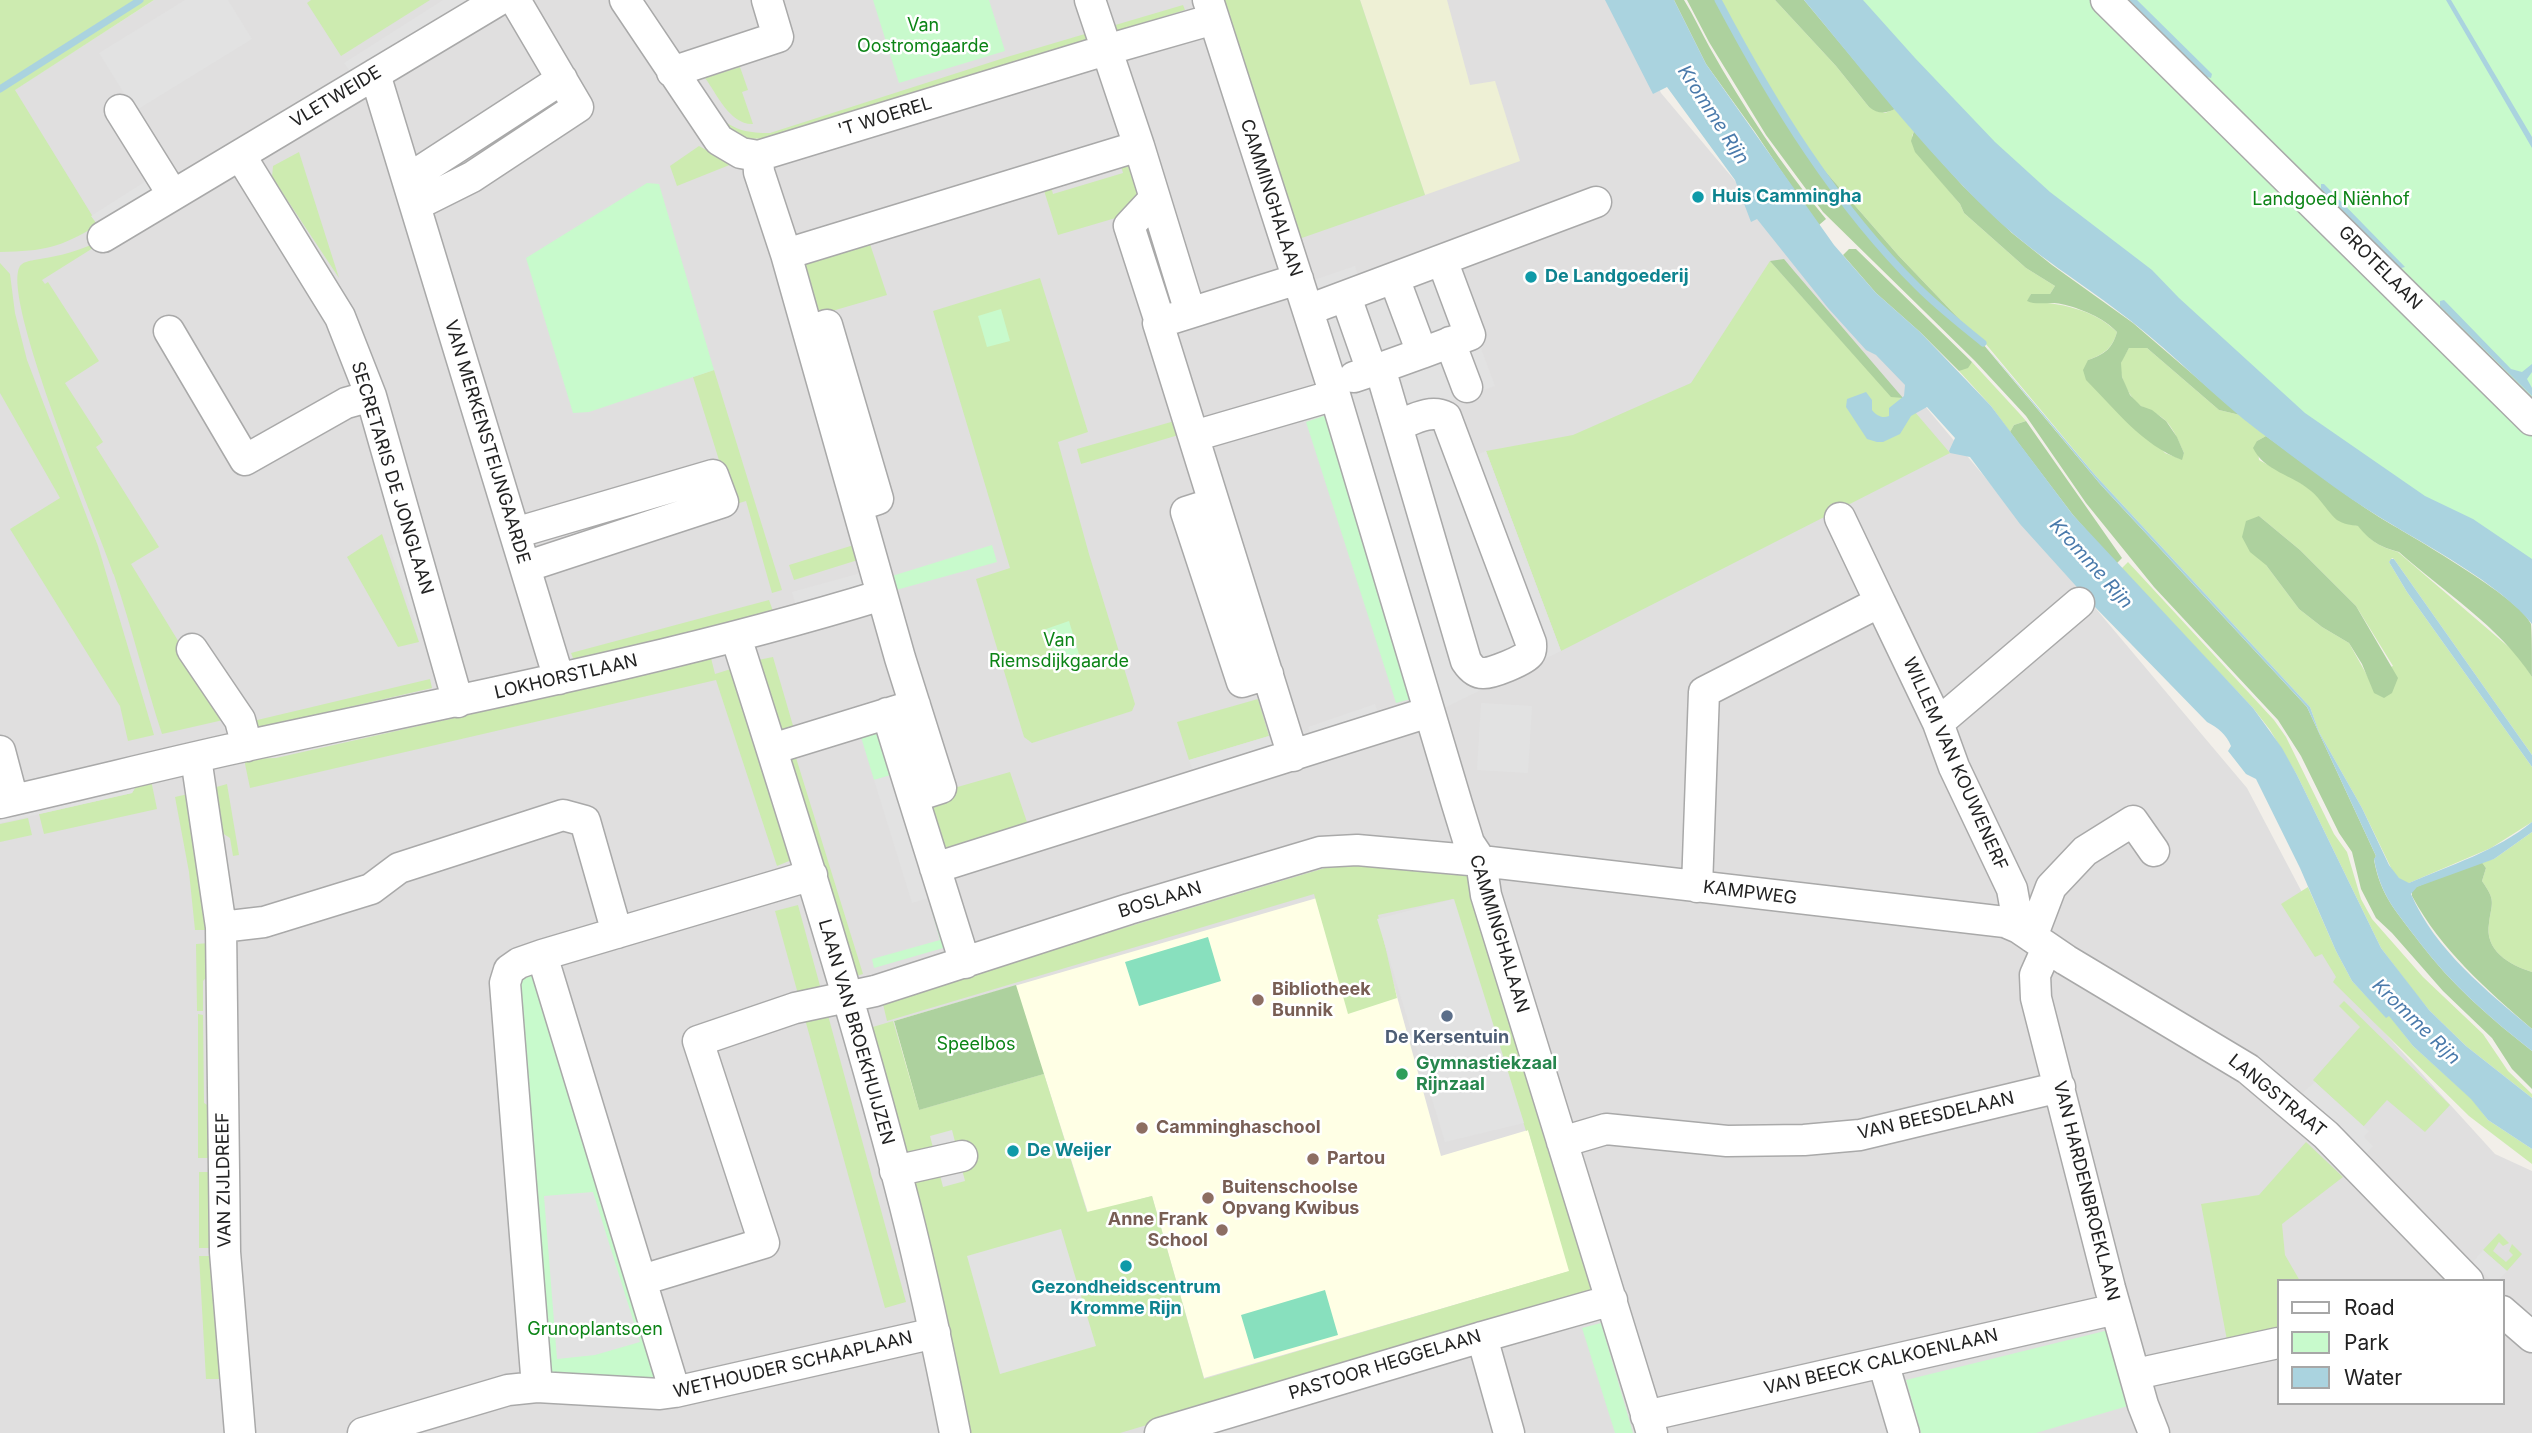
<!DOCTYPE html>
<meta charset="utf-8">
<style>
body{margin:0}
#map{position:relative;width:2532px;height:1433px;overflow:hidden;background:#f2efe9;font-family:Inter,sans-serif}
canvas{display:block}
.legend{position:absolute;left:2277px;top:1279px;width:228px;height:126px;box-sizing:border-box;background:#fff;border:2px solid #a7a7a7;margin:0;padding:9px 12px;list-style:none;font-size:21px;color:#222}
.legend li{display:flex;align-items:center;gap:14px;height:35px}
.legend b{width:35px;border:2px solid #a7a7a7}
</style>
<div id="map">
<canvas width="2532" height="1433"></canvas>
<ul class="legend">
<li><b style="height:9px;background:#fff"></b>Road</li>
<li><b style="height:19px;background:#c8facc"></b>Park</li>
<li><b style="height:19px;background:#aad3df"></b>Water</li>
</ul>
</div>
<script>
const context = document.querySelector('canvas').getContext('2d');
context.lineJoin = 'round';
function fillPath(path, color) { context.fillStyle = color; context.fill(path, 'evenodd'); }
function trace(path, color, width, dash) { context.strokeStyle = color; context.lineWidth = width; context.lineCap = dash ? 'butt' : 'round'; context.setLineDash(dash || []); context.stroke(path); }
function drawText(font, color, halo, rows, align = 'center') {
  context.font = font + ' Inter,sans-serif'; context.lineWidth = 5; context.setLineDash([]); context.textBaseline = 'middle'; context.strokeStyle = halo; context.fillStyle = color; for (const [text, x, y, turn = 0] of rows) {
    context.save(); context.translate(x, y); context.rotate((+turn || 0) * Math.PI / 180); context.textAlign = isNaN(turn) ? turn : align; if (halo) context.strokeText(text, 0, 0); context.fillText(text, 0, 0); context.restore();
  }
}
fillPath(new Path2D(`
 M154 0H1618L1661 93 2247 788 2364 1010 2495 1154 2532 1171V1433H0V99ZM2278 1281H2502V1403H2278Z`), '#e0dfdf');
fillPath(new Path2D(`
 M1341 891 1375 917 1441 1156 1528 1130 1570 1271 1204 1378 1152 1196 1088 1213 1044 1074 918 1110 894 1021Z`), '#ffffe5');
fillPath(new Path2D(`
 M1360 0H1447L1470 85 1495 81 1520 161 1425 195Z`), '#eef0d5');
fillPath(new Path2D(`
 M0 0H154L15 90 98 225C59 248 45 251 0 252Z
 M311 0H430L341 56 307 3Z
 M1221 0H1360L1425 195 1296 240Z
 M1716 0H1775L1836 66 1869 107 1885 113 1895 109 1914 131 1912 136 1930 168 1960 204 1964 213 2026 268 2055 286 2050 294H2031L2028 301C2059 303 2094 309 2117 332 2112 349 2104 354 2088 360L2165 453 2181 459 2184 453C2179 442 2174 429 2165 420 2157 413 2149 411 2141 406 2130 399 2118 376 2121 363 2122 358 2127 352 2129 348H2147L2219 410 2240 415 2266 436 2257 441 2259 460C2275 469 2293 477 2308 488 2331 504 2327 520 2359 526 2370 541 2380 547 2398 552L2518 655 2532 677V755L2394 559 2392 558 2389 562 2407 592 2532 767V822L2491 848 2409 883 2403 882 2394 874 2362 808 2319 732 2310 707 2095 475 1985 343 1983 344 1898 255 1804 147ZM2259 516 2300 550 2356 606 2393 666 2368 677 2349 643 2322 627 2299 609 2266 565Z
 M1183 5 1185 10 771 138C742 139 735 142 718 116 735 131 749 133 770 133L1007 57Z
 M740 67 748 90 742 92 753 124C730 125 717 94 705 78Z
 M699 146 732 164 677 186 670 166Z
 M299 152 339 278 272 177 273 166Z
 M1119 158 1132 166 1142 205 1136 212 1058 235 1041 181 1049 180 1053 194 1123 173Z
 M870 244 887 295 815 316 800 265Z
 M91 245 93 248 42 280 45 284 48 282 99 361 65 383 103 442 96 447 159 547 131 564 188 657 232 718 162 734C145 682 132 628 114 575 99 530 0 298 20 266 23 262 29 261 34 260 54 257 72 253 91 245Z
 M1770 261 1891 396 1903 398 1950 453 1561 651 1486 451 1573 435 1691 383Z
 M0 263 10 274 15 313 27 360 98 546 154 735 128 741 120 706 10 529 60 498 0 393Z
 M1040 278 1088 432 1058 442 1089 554 1135 704 1132 711 1032 743 1024 737 976 579 1010 568 933 311Z
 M1972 362 2019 413 2026 421 2014 425 2010 432 1991 406 1959 371Z
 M714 370 782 590 772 593 746 501 733 505 693 377Z
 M1178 420 1182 434 1081 464 1077 449Z
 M382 534 419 642 398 647 347 557Z
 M857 544 861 559 794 580 789 565Z
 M2128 562 2274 720 2286 737 2334 834 2347 852 2361 899 2372 919 2423 977 2483 1034 2508 1071 2532 1094V1098L2466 1046 2429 1010 2415 993 2381 948 2297 775 2270 730 2253 708 2121 569Z
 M769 600 773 611 575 663 571 653Z
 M710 654 715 674 734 668 794 859 777 866 716 680 250 788 244 759 276 758 681 667 686 658Z
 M773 657 796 736 782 740 758 660Z
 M430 679 432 688 254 729 253 721Z
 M1258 699 1269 736 1189 760 1177 722Z
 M793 748 863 974 853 977 784 751Z
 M1010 772 1030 831 952 854 937 848 926 810 933 794Z
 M151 780 157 809 44 834 39 814 132 793 138 783Z
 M227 784 239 855 233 856 230 838 219 831 213 788Z
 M188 794 209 930H195L189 872 175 797Z
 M28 818 32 835 0 842V824Z
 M2532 832V972C2509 965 2484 950 2489 923 2492 902 2496 901 2482 881L2486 868 2481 861 2494 859Z
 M1335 865 1464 867 1476 898 1599 1291 1120 1433H969L866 1029 893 1021 919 1110 1044 1074 1087 1212 1152 1196 1204 1379 1569 1271 1528 1130 1526 1131 1453 899 1378 915 1397 998 1348 1014 1314 894 887 1021 882 1000Z
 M2308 887 2336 951 2352 981 2386 1017 2389 1015 2413 1046 2472 1099 2488 1120 2532 1149V1164L2469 1116 2333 982 2336 977 2322 954 2315 957 2281 904Z
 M798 905 906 1302 885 1308 775 911Z
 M210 943V973L203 981V1011H197L196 944Z
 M2344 1001 2450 1105 2425 1132 2387 1100 2363 1127 2313 1080 2360 1027 2339 1006Z
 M198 1014 203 1015 204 1103 212 1108V1158H198Z
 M2306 1142 2343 1177 2282 1224 2285 1255 2300 1281H2278V1328L2227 1340 2201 1204 2259 1195Z
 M199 1172H213V1248H199Z
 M2499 1233 2509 1243 2503 1246 2499 1242 2493 1251 2506 1262 2513 1255 2509 1251 2512 1244 2522 1254 2507 1271 2483 1250Z
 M199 1256H212L220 1379H206Z`), '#cdebb0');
fillPath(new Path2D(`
 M1674 0H1684C1694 16 1701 32 1710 48 1744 108 1782 166 1826 219L1819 225 1810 214 1755 132 1706 64Z
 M1687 0H1716L1804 147 1898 255 1983 344 2101 485 2307 707 2376 856 2374 860C2381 898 2398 913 2420 943 2451 984 2491 1019 2532 1051V1089L2512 1069 2492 1038 2443 991 2392 933 2376 918 2361 889 2352 852 2339 833 2301 756 2278 720 2154 587 2086 503 2026 416 1975 361 1823 212 1766 135 1709 42Z
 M1775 0H1804L1895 109C1885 114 1878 114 1869 107L1836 66Z
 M1914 131 1963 186 2012 233 2052 265 2133 323 2240 415 2219 410 2147 348H2129L2121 363 2122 377 2130 395 2141 406 2152 410 2166 421 2177 437 2184 453 2182 460C2142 445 2116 410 2086 380L2083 370 2088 360C2105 354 2112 349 2117 332 2104 318 2080 308 2061 304 2050 301 2038 306 2027 301L2031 294H2050L2055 286 2026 268 1964 213 1960 204 1915 152 1911 141Z
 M1849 249H1856L1972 362 1968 368 1959 371 1920 332 1876 293 1843 255Z
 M1784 259 1794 271 1903 398 1891 397 1770 261Z
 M2026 421 2122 558 2116 564 2073 515 2010 432 2014 425Z
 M2266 436C2304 463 2340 492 2379 517 2407 534 2521 598 2531 624 2532 634 2532 665 2532 677 2499 626 2444 592 2399 552 2380 547 2370 541 2358 526 2351 525 2343 524 2337 520 2330 515 2320 498 2311 491 2293 475 2264 471 2253 448L2257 441Z
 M2259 516 2300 550 2356 606 2398 678 2392 693 2384 698 2374 693 2362 664 2349 643 2322 627 2299 609 2266 565 2250 552 2242 537 2246 521Z
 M2481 861 2486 868 2482 881C2496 901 2492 902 2489 923 2484 950 2509 965 2532 972V1029C2486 989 2441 950 2412 896V891L2416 887Z
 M1016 985 1044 1074 919 1110 894 1021Z`), '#add19e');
fillPath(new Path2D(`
 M873 0H989L1005 51 899 83Z
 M1854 0H2532V602L2041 226Z
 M647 183 659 184 714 370 589 412 573 413 526 258Z
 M1001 309 1010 341 987 347 978 316Z
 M1335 412 1425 695 1396 703 1306 422Z
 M992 545 997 562 896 590 892 576Z
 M1069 621 1079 654 1056 661 1046 629Z
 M883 730 898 773 874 780 861 737Z
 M936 899 950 946 874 968 872 959 940 940 929 901Z
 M527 973 536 974 660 1372 645 1386 551 1373 515 983Z
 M1601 1323 1633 1433H1615L1582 1328Z
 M2117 1328 2138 1403 2036 1433H1921L1906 1380Z`), '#c8facc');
fillPath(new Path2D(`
 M1208 937 1221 981 1139 1006 1125 962Z
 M1325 1290 1338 1335 1254 1359 1241 1315Z`), '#88e0be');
fillPath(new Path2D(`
 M185 0H228L252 39 135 111 99 53Z
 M443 0H473L353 76 344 63Z
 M146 181 154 194 99 227 91 216Z
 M1444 250 1495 386 1447 402 1469 458 1486 451 1561 651 1444 708 1311 281 1355 266 1360 282Z
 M398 543 428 630 419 633 389 546Z
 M868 571 873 589 797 610 792 592Z
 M1481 703 1532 706 1528 773 1477 770Z
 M1375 704 1380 719 1313 742 1308 727Z
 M1269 736 1274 750 1194 774 1189 760Z
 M898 773 935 896 912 903 874 780Z
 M138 783 132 793 0 823V814Z
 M1454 899 1524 1123 1445 1142 1377 919Z
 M2315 1082 2369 1131 2364 1137 2373 1146 2365 1155 2302 1093Z
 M952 1130 965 1181 943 1187 930 1136Z
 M593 1192 640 1342 595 1355 557 1359 544 1196Z
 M1061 1229 1096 1346 1000 1374 967 1256Z
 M2483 1250 2507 1271 2498 1281H2492L2472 1263Z`), '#e2e2e2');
fillPath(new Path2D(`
 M1605 0H1674L1706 64 1834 245 1876 293 1920 332 1991 406 2073 515 2253 708 2282 748 2297 775 2381 948 2429 1010 2466 1046 2532 1098V1149L2488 1120 2471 1099 2413 1046 2389 1016 2386 1018 2352 981 2336 951 2300 868 2256 779 2246 774 2228 751 2231 746C2226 734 2218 728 2207 722L2094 606 2020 524 1970 457 1950 453 1949 451 1955 438 1927 407 1911 416 1900 434 1883 442H1877L1867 439 1846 407 1847 399 1866 392 1872 400V410C1876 415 1882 419 1889 416V408L1904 396 1905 385 1876 355 1866 350 1828 308 1757 219 1751 222 1735 180 1667 87 1653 94Z
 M1804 0H1863L1915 58 1995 142 2050 192 2152 270 2179 298 2305 413 2425 496 2473 519 2532 559V624C2499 583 2427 546 2381 518 2341 494 2298 460 2260 432 2215 398 2176 356 2131 321 2084 284 2032 254 1989 212 1922 147 1864 72 1804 0Z
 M2129 0H2137L2212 74 2211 78 2207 77Z
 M2446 0H2451L2532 137V148Z
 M2321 184H2324L2405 267 2401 268 2321 189Z
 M2444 300 2511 369 2522 372 2532 364V372L2527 379 2532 388V396L2440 306V301Z
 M1983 343 2095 475 2310 707 2319 732 2362 808 2389 865 2399 878 2409 883C2450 865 2497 851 2532 822V832L2494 859 2417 887 2411 894C2435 950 2487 991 2532 1029V1051C2491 1019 2451 984 2420 943 2398 913 2381 898 2374 859L2376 856 2307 707 2101 485Z
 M2391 559H2394L2532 755V767L2407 592 2389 562Z`), '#aad3df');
trace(new Path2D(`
 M1718 0C1772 102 1835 205 1918 287 1938 307 1961 325 1983 343
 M0 89 140 0`), '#aad3df', 7);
const minor = new Path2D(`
 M625 0 719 140 741 153 758 156 1106 50 1214 19
 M1090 0 1139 146 1190 312
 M1208 0 1335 395 1457 804 1469 843 1481 861 1486 895 1652 1433
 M2106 0 2532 420
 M672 72 778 37 767 0
 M375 74 559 679
 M120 110 173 195
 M240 155 340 317 371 396 458 702
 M758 156 759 172 786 254 900 658 941 788 913 797 965 963
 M408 179 562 79
 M1155 198 1129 226 1160 322
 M416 205 472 177 578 107 515 0
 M103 237 499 0
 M786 254 1139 146
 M1346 297 1372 371 1354 377
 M1308 310 1596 202
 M821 327 827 325 878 499 857 506
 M169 331 245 460 346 403 371 396
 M1450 342 1467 387
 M1422 353 1470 335 1442 260
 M1380 368 1466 661C1470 667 1475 673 1483 673 1491 674 1525 660 1529 654 1532 650 1531 648 1531 643L1446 417C1431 409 1414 419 1399 425
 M1372 371 1422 353 1394 278
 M1194 436 1335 395
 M1214 503 1186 512 1242 682 1268 674
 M1840 518 1880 602
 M515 533 713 475 723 502 525 567
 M736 637C796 825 856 1014 905 1206 924 1281 940 1357 955 1433
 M192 649 240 720 247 746
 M887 713 913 797
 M1938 723 2079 603
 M772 749 915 705
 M0 751 13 800
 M1293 756 1158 323 1298 279
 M196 758 221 927 225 1252 240 1433
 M0 803C76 786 151 767 227 750 446 702 667 661 882 595
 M935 868 1429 712
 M1697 887 1704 692 1880 602 1938 723 1954 767 2012 889 2019 928
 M221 927 264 922 371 889 399 868 563 815 585 821 617 933
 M2032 937 2051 887 2085 851 2133 821 2154 851
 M2047 948 2035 975 2036 998 2110 1288 2143 1405 2154 1433
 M542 955 675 1392
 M1562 1142 1606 1129 1727 1141 1804 1140 1860 1135 2060 1087
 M895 1171 962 1156
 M642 1280 764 1243 698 1041 795 1008 875 991 1129 909 1320 852 1357 850 1481 861 2005 922 2019 928 2066 960 2248 1069 2326 1135 2468 1281
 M2502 1311 2532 1337
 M1482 1337 1509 1433
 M1883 1362 1904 1433
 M2136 1374 2278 1343
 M537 1387 505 983 509 970 519 963 542 955 812 875
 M1646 1416 2116 1309
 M363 1433 508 1390 537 1387 660 1394 675 1392 935 1333
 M1160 1433 1482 1337 1612 1300`);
trace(minor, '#a9a9a9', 33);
trace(minor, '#fff', 30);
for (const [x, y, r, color] of [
 [1698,197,7,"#0f9aa8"],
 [1531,277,7,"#0f9aa8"],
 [1258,1000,7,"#8d6e63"],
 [1447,1016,7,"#5c6f8a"],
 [1402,1074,7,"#2e9e5b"],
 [1142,1128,7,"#8d6e63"],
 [1013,1151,7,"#0f9aa8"],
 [1313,1159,7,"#8d6e63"],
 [1208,1198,7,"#8d6e63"],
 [1222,1230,7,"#8d6e63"],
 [1126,1266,7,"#0f9aa8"]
]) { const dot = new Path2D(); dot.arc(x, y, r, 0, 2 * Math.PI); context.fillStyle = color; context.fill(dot); trace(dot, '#fff', 2.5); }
drawText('18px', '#0c8416', '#fff', [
 ["Van",923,26],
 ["Oostromgaarde",923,47],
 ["Landgoed Niënhof",2331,200],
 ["Van",1059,641],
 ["Riemsdijkgaarde",1059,662],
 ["Speelbos",976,1045],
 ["Grunoplantsoen",595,1330]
]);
drawText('18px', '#222', '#fff', [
 ["VLETWEIDE",336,97,-31],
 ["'T WOEREL",885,117,-17],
 ["CAMMINGHALAAN",1271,198,72],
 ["GROTELAAN",2380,268,45],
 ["VAN MERKENSTEIJNGAARDE",487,442,73],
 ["SECRETARIS DE JONGLAAN",392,478,73],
 ["LOKHORSTLAAN",566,677,-13],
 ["WILLEM VAN KOUWENERF",1955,764,66],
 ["KAMPWEG",1750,893,7],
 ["BOSLAAN",1160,900,-17],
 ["CAMMINGHALAAN",1499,934,73],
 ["LAAN VAN BROEKHUIJZEN",856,1032,74],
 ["LANGSTRAAT",2277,1096,39],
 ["VAN BEESDELAAN",1936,1116,-13],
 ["VAN ZIJLDREEF",224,1180,-91],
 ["VAN HARDENBROEKLAAN",2086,1191,76],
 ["VAN BEECK CALKOENLAAN",1881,1362,-13],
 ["WETHOUDER SCHAAPLAAN",793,1365,-13],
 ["PASTOOR HEGGELAAN",1385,1365,-17]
]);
drawText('bold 18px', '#0d838f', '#fff', [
 ["Huis Cammingha",1712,197],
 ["De Landgoederij",1545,277],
 ["De Weijer",1027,1151],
 ["Gezondheidscentrum",1126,1288,"center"],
 ["Kromme Rijn",1126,1309,"center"]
], 'left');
drawText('bold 18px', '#785e54', '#fff', [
 ["Bibliotheek",1272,990],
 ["Bunnik",1272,1011],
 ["Camminghaschool",1156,1128],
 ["Partou",1327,1159],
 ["Buitenschoolse",1222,1188],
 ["Opvang Kwibus",1222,1209],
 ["Anne Frank",1208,1220,"right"],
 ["School",1208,1241,"right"]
], 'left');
drawText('bold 18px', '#4e5e75', '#fff', [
 ["De Kersentuin",1447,1038]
]);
drawText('bold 18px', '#27864d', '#fff', [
 ["Gymnastiekzaal",1416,1064],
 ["Rijnzaal",1416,1085]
], 'left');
drawText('italic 19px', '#4a7aab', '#fff', [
 ["Kromme Rijn",1713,115,57],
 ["Kromme Rijn",2091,564,48],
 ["Kromme Rijn",2416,1022,44]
]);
</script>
